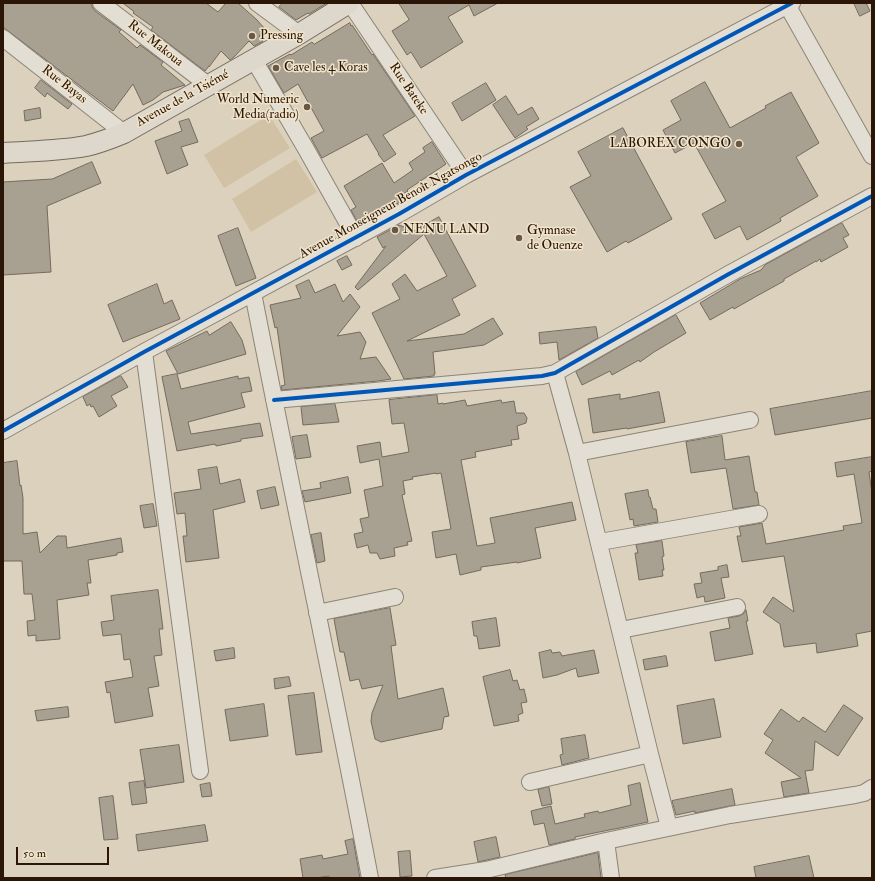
<!DOCTYPE html>
<meta charset="utf-8">
<style>
body{margin:0}
#map{position:relative;width:875px;height:881px;overflow:hidden;background:#dbd1bc;font-family:"IM FELL Double Pica",serif}
canvas{display:block}
.frame{position:absolute;inset:0;border:4px solid #2b1507;pointer-events:none}
.scale{position:absolute;left:16px;top:847px;width:93px;height:18px;box-sizing:border-box;border:2px solid #2b1507;border-top:0;padding-left:5px;font-size:12px;line-height:14px;white-space:nowrap;color:#2b1507;-webkit-text-stroke:3px #f0e4cb;paint-order:stroke}
</style>
<div id="map">
<canvas width="875" height="881"></canvas>
<div class="frame"></div>
<div class="scale">50 m</div>
</div>
<script>
const context = document.querySelector('canvas').getContext('2d');
context.lineJoin = 'round';
function fillPath(path, color) { context.fillStyle = color; context.fill(path, 'evenodd'); }
function trace(path, color, width, dash) { context.strokeStyle = color; context.lineWidth = width; context.lineCap = dash ? 'butt' : 'round'; context.setLineDash(dash || []); context.stroke(path); }
function drawText(font, color, halo, rows, align = 'center') {
  context.font = font + ' "IM FELL Double Pica",serif'; context.lineWidth = 3; context.setLineDash([]); context.textBaseline = 'middle'; context.strokeStyle = halo; context.fillStyle = color; for (const [text, x, y, turn = 0] of rows) {
    context.save(); context.translate(x, y); context.rotate((+turn || 0) * Math.PI / 180); context.textAlign = isNaN(turn) ? turn : align; if (halo) context.strokeText(text, 0, 0); context.fillText(text, 0, 0); context.restore();
  }
}
fillPath(new Path2D(`
 M269 115 290 148 224 188 204 155Z
 M296 159 317 192 251 232 232 199Z`), '#d1c2a5');
const building = new Path2D(`
 M3 3H92V7L95 11 121 30 119 32 137 48 140 45 163 62 161 65 185 85 163 92 153 100 143 105 133 84 113 111 84 89 3 27Z
 M123 3H206L218 12 226 3H238L256 19 266 30 259 36 263 41 260 43 254 46 249 41 234 57 230 60 221 51 209 67V66L205 71 151 30 153 27 133 13 134 12Z
 M283 3H327L309 14 308 13 296 20 279 7Z
 M399 3H498L474 16 469 5 448 17 463 42 421 68 411 52 407 55 392 31 409 20Z
 M854 3H866L870 11 860 16Z
 M350 23 351 26 352 25 372 55 373 54 415 116 383 135 396 154 384 162 378 154H379L367 134 322 158 311 138 324 131 298 84 284 93 268 66 290 54 291 55 312 42 314 44Z
 M41 80 72 104 68 109 47 93 45 97 35 88Z
 M705 82 730 128 766 108 765 106 791 92 819 143 796 157 818 196 780 218 781 221 747 240 740 226 715 239 702 214 726 201 694 143 675 153 663 130 681 120 671 101Z
 M486 83 496 100 462 121 452 103Z
 M506 96 518 115 532 107 539 119 526 127 528 129 515 138 493 105Z
 M40 108 41 118 25 121 24 111Z
 M189 119 198 142 181 147 188 165 167 174 155 141 182 131 179 122Z
 M623 128 672 219 628 243 626 241 607 252 570 187 591 176 578 152Z
 M432 142 446 164 407 190 408 191 401 195 404 200 359 225 351 210 356 207 344 186 382 163 394 183 413 170 409 163 425 152 423 148Z
 M92 162 101 183 47 206 51 272 3 275V182L52 179Z
 M439 217 476 286 452 299 460 315 407 341 464 334 493 318 503 334 484 345 433 352 435 374H434V376L404 379 372 313 400 299 392 284 405 274 417 291 447 276 424 234 358 290 355 287 386 246 383 248 377 237 399 225 414 231Z
 M842 223 849 235 843 238 848 247 821 262 820 259 816 262V261L784 279V281L755 297 734 309 733 307 710 320 700 303 740 279 761 270 765 265Z
 M238 228 256 278 236 286 218 236Z
 M347 256 352 265 342 270 337 261Z
 M309 280 315 293 335 284 343 302 350 294 360 307 337 336 360 332 366 342 360 359 376 357 391 379 378 381 282 390 281 386 285 385 277 327 275 328 270 305 301 298 296 286Z
 M157 284 164 304 172 300 180 319 123 342 108 305Z
 M676 315 686 333 654 352 640 362 639 360 612 375 610 371 582 385 576 372Z
 M231 322 242 340 246 354 178 374 166 351 207 331 209 335Z
 M596 327 598 338 559 360 557 342 540 344 539 333Z
 M177 374 181 389 238 376V379L249 377 252 391 241 393 245 407 188 422 191 434 260 423 263 436 241 439V441L216 446 215 444 177 451 162 377Z
 M121 376 128 387 111 396 117 406 99 417 93 406 91 407 90 404 87 406 83 397Z
 M872 391V418L775 435 770 409Z
 M659 392 665 422 627 429V428L593 433 588 399 620 394V399Z
 M437 395 438 404 443 403V404L465 400 467 406 501 400 502 403 514 401 516 413H524L527 418 526 423 517 426 519 439 511 440 512 445 475 452 476 457 461 460 477 546 495 543 490 518 572 502 576 520 535 528 541 558 517 563V562L481 567V570L460 575 456 554 436 558 432 532 451 529 441 473 436 474V473L412 477 413 479 403 481 405 494 402 495 412 541 407 542 408 545 394 548 395 556 380 559 377 553H370L368 545 357 548 354 534 363 532 360 519 369 517 364 490 383 486 379 459 360 463 357 446 380 442 382 457 409 452 404 423 392 424 389 400Z
 M335 404 339 422 303 425 301 407Z
 M307 435 311 457 296 459 292 437Z
 M722 436 725 460 749 456 755 492H757L759 505 733 509 726 468 691 473 686 442Z
 M872 457V471L869 472 872 493V631L856 634 858 646 817 653 816 643 784 647 780 624 763 612 773 597 794 612 784 556 742 562 737 536H741L739 527 762 523 766 544 844 530 843 526 862 523 854 474 837 477 835 463Z
 M17 461 20 486 21 485 23 498V534L37 532 40 553 57 536H66L67 548 121 538 123 552 117 553V555L88 560 91 583H87L89 595 57 600 60 639 36 641V635L28 636 27 621 35 620 32 594H24L22 561H3V463Z
 M217 467 220 484 240 479 245 502 213 510 219 558 186 562 183 536H187L185 513 177 514 174 493 201 489 198 470Z
 M348 477 351 493 305 502 302 491 321 488 320 483Z
 M275 487 279 505 261 509 257 491Z
 M648 490 649 497H650L653 509H656L658 522 634 526 633 519 630 520 625 494Z
 M153 504 157 526 144 528 140 506Z
 M321 533 325 561 317 563 311 535Z
 M662 541 664 556 662 557 664 570H662L663 576 639 580 635 553H638L636 545Z
 M727 565 729 577 721 578 725 598 705 602 704 596 697 598 694 584 702 583 700 573 718 570V567Z
 M158 590 163 629H159L162 655 154 656 159 686 148 688 153 716 115 723 110 692 107 693 105 682 133 677 130 659 124 660 121 634 103 636 101 622 114 620 111 596Z
 M390 608 396 645 391 646 398 699 443 688 449 716 444 717 442 729 381 742 375 739 371 721 372 713 383 685 362 689 359 679 350 681 344 652H340L334 619Z
 M746 610 748 621H746L753 654 715 661 710 632 730 628 728 618 739 616 743 614Z
 M496 618 500 646 479 649 477 636H474L472 622Z
 M234 648 235 658 216 661 214 651Z
 M551 650 552 653 560 652 562 656 594 650 599 673 578 677 576 668 557 675 543 678 539 653Z
 M666 656 668 666 645 670 643 660Z
 M510 670 513 681 517 680 520 690 524 689 527 702 521 703 523 713 518 715 519 721 494 726 483 677Z
 M289 677 291 686 275 689 274 679Z
 M314 693 322 752 296 755 288 696Z
 M714 699 721 737 683 744 677 706Z
 M264 704 268 736 230 741 225 710Z
 M844 705 863 718 838 756 815 741 813 770 805 771 809 793 784 797 781 782 801 778 765 753 773 740 764 734 781 709 799 722 803 717 825 732Z
 M68 707 69 717 37 721 35 711Z
 M585 735 589 758 562 765 560 755 563 754 561 739Z
 M179 745 184 782 146 788 140 750Z
 M144 781 147 803 132 805 129 783Z
 M210 783 212 796 202 797 200 785Z
 M640 783 648 822 615 829H614L575 837V839L549 845 544 823 534 825 531 811 551 806 555 824 585 817 584 814 598 811 599 813 631 805 628 786Z
 M549 787 552 804 542 806 538 790Z
 M732 789 735 805 695 813V811L676 815 672 801Z
 M113 796 118 839 104 840 99 798Z
 M205 825 208 841 138 851 136 835Z
 M496 837 500 857 478 862 474 842Z
 M353 839 360 878H330L329 876 316 878H303L300 859 322 855 323 859 348 854 345 841Z
 M410 851 412 876 400 877 398 852Z
 M598 853 601 878H506L505 875Z
 M809 856 814 878H756L754 867Z`);
fillPath(building, '#a8a091');
trace(building, '#746b5f', 1);
const minor = new Path2D(`
 M101 3 208 85
 M257 3 299 34
 M350 3 466 175
 M786 3 872 156
 M3 38 124 133
 M254 60 306 149 356 238
 M253 293C291 488 333 683 370 878
 M144 352 200 771
 M555 373 577 453 650 754 669 827
 M274 400 542 376 555 373 727 275 872 196
 M3 431 144 352 399 214 466 175 792 3
 M577 453 750 420
 M600 542 759 514
 M317 613 395 597
 M621 630 737 607
 M530 782 650 754
 M606 841 611 878
 M435 878 486 870 606 841 730 815 855 795 864 793 872 788`);
const major = new Path2D(`
 M3 153C31 151 59 151 86 146 99 143 112 138 124 133L299 34 349 3`);
trace(minor, '#8d8477', 18);
trace(major, '#746b5f', 22);
trace(minor, '#e3ded3', 16);
trace(major, '#ded8cc', 20);
trace(new Path2D(`
 M274 400 542 376 555 373 727 275 872 196
 M3 431 144 352 399 214 466 175 792 3`), '#0057b8', 4);
for (const [x, y, r, color] of [
 [252,36,4,"#695746"],
 [276,68,4,"#695746"],
 [307,107,4,"#695746"],
 [739,144,4,"#695746"],
 [395,230,4,"#695746"],
 [519,238,4,"#695746"]
]) { const dot = new Path2D(); dot.arc(x, y, r, 0, 2 * Math.PI); context.fillStyle = color; context.fill(dot); trace(dot, '#f0e4cb', 1.5); }
drawText('13px', '#2b1507', '#f0e4cb', [
 ["Pressing",260,36],
 ["Cave les 4 Koras",284,68],
 ["World Numeric",299,100,"right"],
 ["Media(radio)",299,115,"right"],
 ["LABOREX CONGO",731,144,"right"],
 ["NENU LAND",403,230],
 ["Gymnase",527,231],
 ["de Ouenze",527,246]
], 'left');
drawText('13px', '#2b1507', '#f0e4cb', [
 ["Rue Makoua",155,44,38],
 ["Rue Bayas",64,85,38],
 ["Rue Bateke",408,89,56],
 ["Avenue de la Tsiémé",183,99,-29],
 ["Avenue Monseigneur Benoît Ngatsongo",391,206,-29]
]);
</script>
